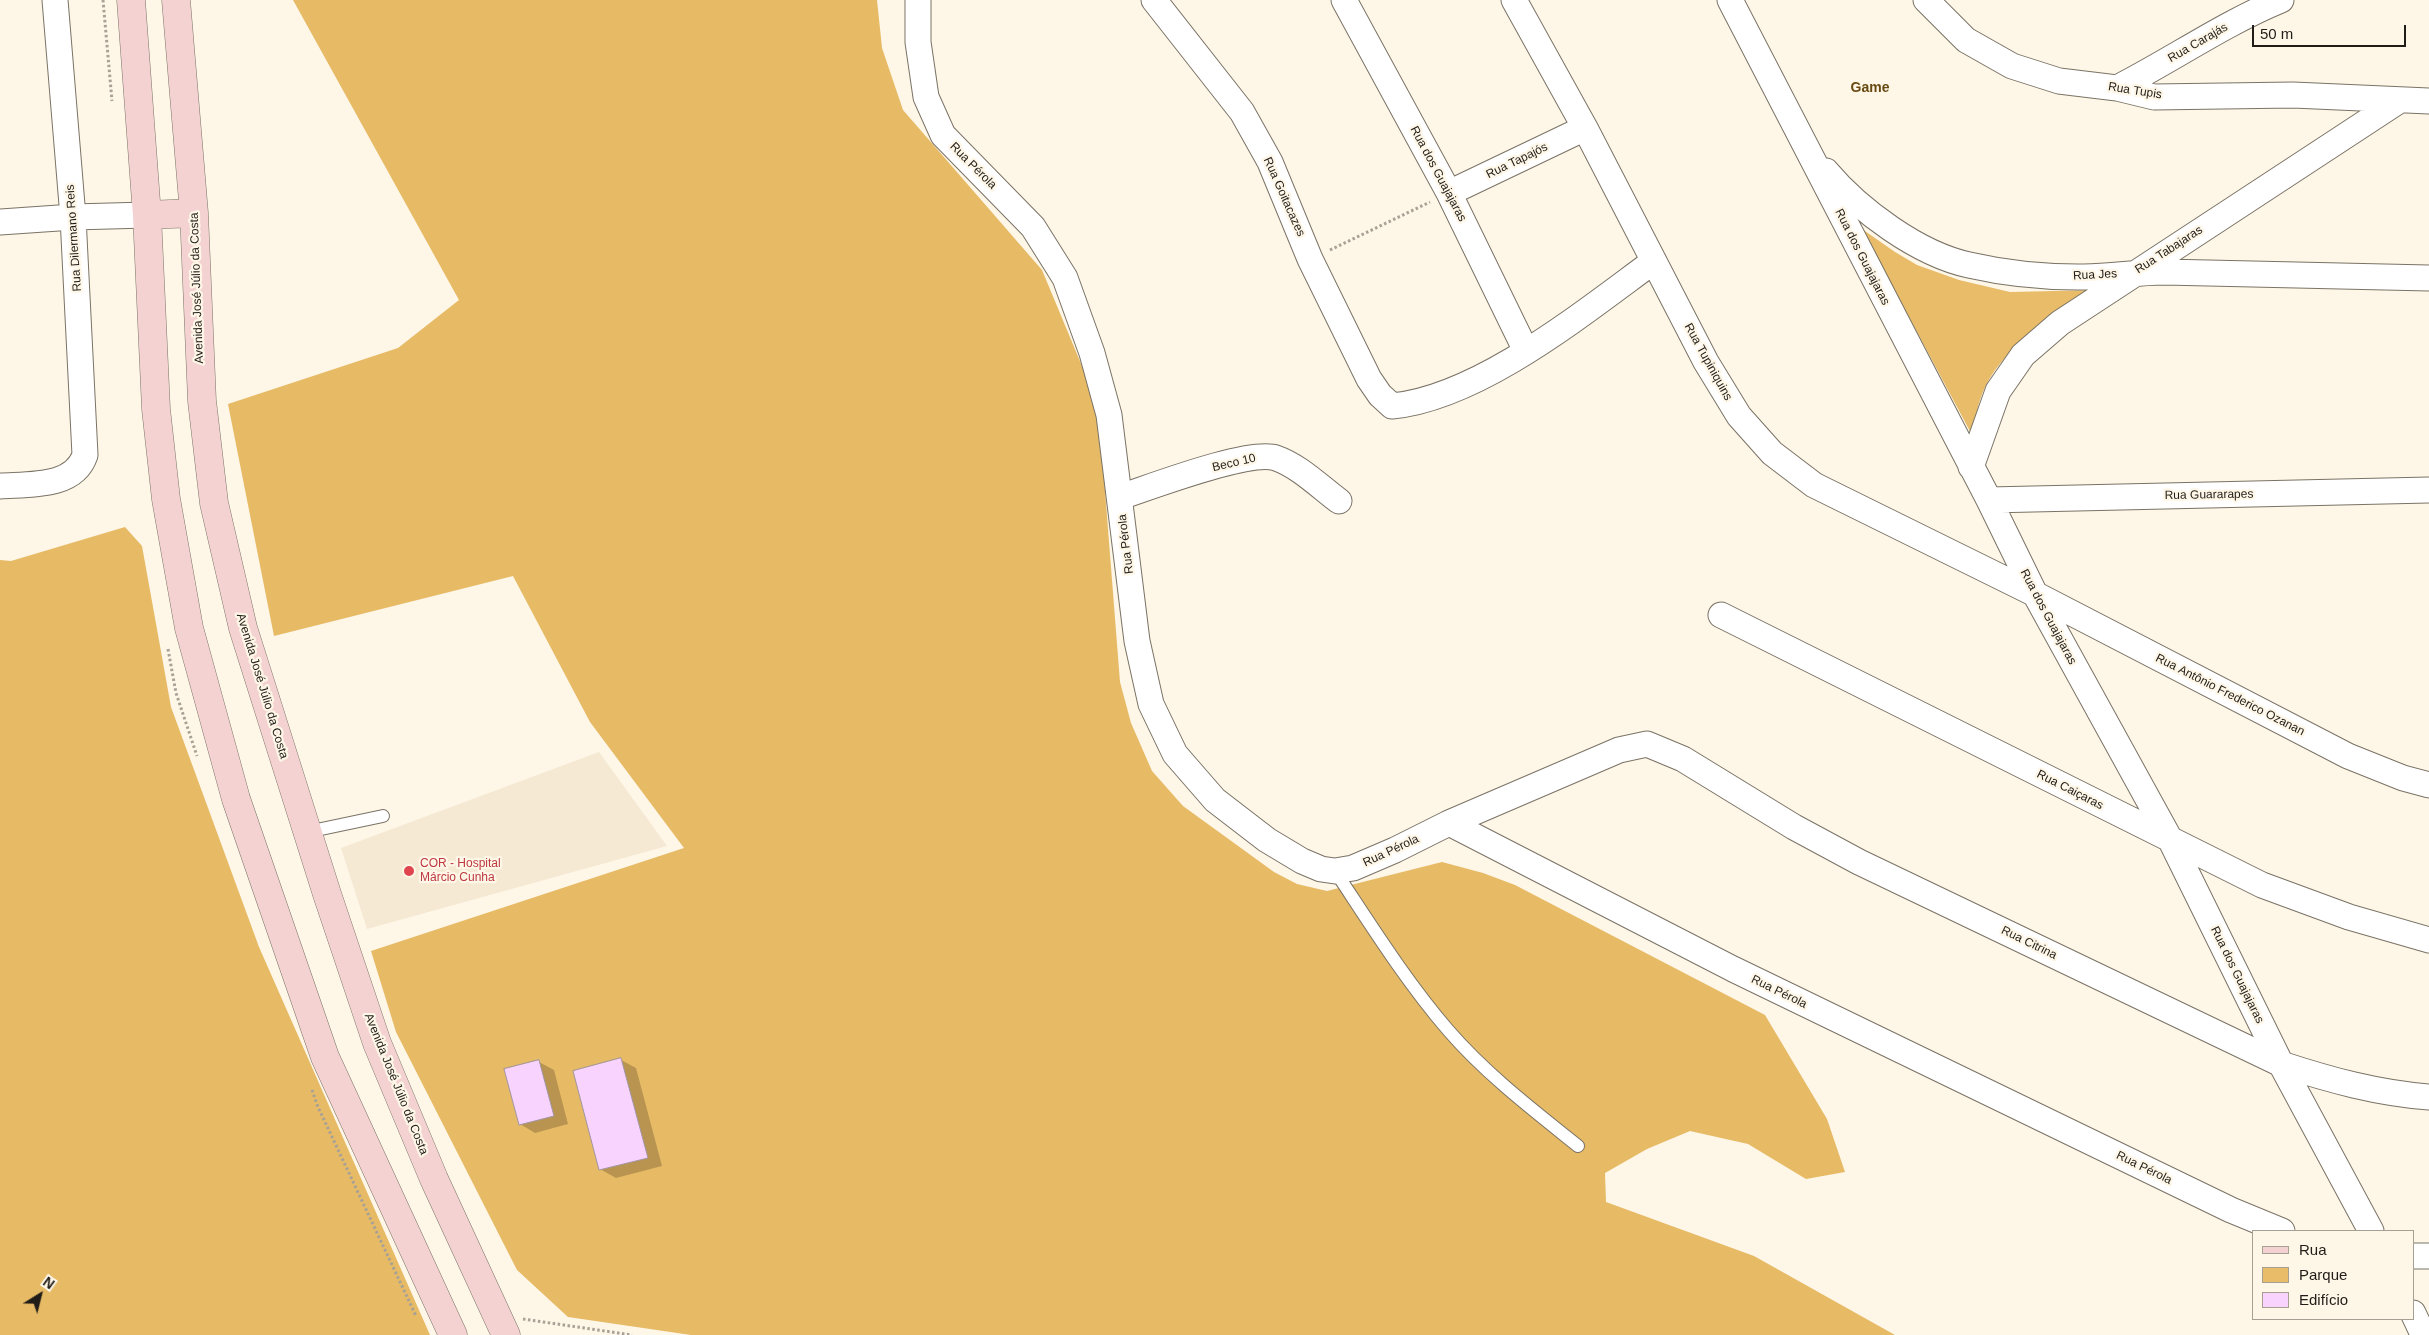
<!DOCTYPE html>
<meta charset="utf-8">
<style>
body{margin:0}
#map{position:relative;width:2429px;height:1335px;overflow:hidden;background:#fef6e7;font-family:Arial,sans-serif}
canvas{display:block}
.legend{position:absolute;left:2252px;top:1230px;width:162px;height:90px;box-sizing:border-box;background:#fef6e7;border:1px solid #a59f94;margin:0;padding:6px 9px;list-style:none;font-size:15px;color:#201d18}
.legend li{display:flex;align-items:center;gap:10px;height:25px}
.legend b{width:25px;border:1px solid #a59f94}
.north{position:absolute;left:15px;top:1270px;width:50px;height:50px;-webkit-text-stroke:4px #fef6e7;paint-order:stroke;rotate:36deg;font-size:14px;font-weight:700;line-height:20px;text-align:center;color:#201d18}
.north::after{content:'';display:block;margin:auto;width:18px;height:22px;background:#201d18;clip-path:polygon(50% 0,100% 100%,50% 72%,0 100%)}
.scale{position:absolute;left:2252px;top:25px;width:154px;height:22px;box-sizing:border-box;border:2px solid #201d18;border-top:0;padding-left:6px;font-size:15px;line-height:18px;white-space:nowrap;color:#201d18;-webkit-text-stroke:4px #fef6e7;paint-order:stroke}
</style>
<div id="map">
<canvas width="2429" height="1335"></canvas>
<ul class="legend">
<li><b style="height:6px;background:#f3d2d1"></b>Rua</li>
<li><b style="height:14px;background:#e8bc68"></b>Parque</li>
<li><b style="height:14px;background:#f8d3fd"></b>Edifício</li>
</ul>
<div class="north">N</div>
<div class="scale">50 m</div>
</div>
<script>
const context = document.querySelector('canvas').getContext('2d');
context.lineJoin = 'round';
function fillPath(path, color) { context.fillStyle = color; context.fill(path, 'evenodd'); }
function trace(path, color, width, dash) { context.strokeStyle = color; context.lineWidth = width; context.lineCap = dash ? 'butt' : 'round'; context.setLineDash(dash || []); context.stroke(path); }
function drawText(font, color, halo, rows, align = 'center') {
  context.font = font + ' Arial,sans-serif'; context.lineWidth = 4.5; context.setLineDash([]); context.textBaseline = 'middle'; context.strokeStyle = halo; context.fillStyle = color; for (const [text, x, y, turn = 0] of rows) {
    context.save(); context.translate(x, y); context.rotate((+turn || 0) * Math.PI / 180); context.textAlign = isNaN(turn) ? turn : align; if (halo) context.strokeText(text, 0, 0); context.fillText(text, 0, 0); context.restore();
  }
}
fillPath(new Path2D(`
 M599 752 667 846 367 929 341 848Z`), '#f5e9d3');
fillPath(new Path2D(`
 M1862 229 1895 252 1917 265 1959 280 2010 292 2100 290C2058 317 2008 340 1985 387 1978 402 1975 419 1972 435Z`), '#e8bc68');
fillPath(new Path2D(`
 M293 0H877L882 48 903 110 1042 270 1087 378 1100 427 1120 682 1131 723 1152 771 1183 806 1274 872 1297 884 1327 891 1442 862 1483 873 1515 885 1765 1015 1827 1119 1845 1172 1806 1179 1748 1144 1690 1131 1647 1149 1605 1173 1606 1202 1754 1256 1895 1335H691L568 1317 517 1270 396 1032 371 951 684 848 590 722 513 576 274 636 228 404 398 348 459 300Z
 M125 527 142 546 171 707 259 947 430 1335H0V560L11 561Z`), '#e7ba65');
fillPath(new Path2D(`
 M621 1060 636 1068 662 1166 616 1178 600 1169Z
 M539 1062 554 1070 568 1124 535 1133 520 1124Z`), '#0003');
const building = new Path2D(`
 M621 1058 648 1158 599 1170 573 1071Z
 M539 1060 554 1116 519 1125 504 1069Z`);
fillPath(building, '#f8d3fd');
trace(building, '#a196a2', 1);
const service = new Path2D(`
 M307 832 383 816
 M1335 871C1371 925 1405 980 1448 1030 1486 1074 1533 1110 1578 1146`);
const minor = new Path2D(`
 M918 0V42L926 97 943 135 1033 227 1065 278 1092 353 1109 415 1137 641 1151 704 1175 754 1215 800 1267 840 1302 861 1321 869 1335 871 1353 868 1395 850 1449 823 1733 969 2231 1210 2282 1231
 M1154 0 1242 112 1270 162 1310 259 1369 379 1380 395 1392 406C1479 398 1584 312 1654 261
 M1344 0 1449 193 1526 351
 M1514 0 1585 128 1706 362 1739 416 1772 453 1814 485 2035 594 2348 756 2403 778 2429 785
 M1730 0 1989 500 2035 594 2171 841 2281 1064 2371 1231
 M1926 0 1966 40 2012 66 2059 81 2117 88 2154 97 2293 95 2429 101
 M2117 88C2172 60 2223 24 2281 0
 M1826 171C1859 210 1918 254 1969 265 2004 273 2042 277 2078 277 2107 278 2135 272 2164 272 2253 274 2341 276 2429 278
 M1449 193 1585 128
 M0 222 73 217 147 215
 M1971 467 1998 391 2023 355 2060 323 2400 100
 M0 486C29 484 74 488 85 455L73 217 55 0
 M1120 497C1151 487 1249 449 1276 458 1299 466 1319 486 1339 501
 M1989 500 2429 490
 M1721 615 2262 885 2349 917 2429 940
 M1449 823 1619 750 1647 744 1683 759 1794 827 1859 862 2281 1064C2330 1080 2377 1093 2429 1097
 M2413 1256H2429
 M2413 1313 2422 1332`);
const secondary = new Path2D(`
 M131 0 147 215 156 409 166 499 189 628 236 799 325 1057 453 1335
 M176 0 194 213 202 401 214 503 243 628 327 894 377 1043 434 1179 506 1335
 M147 215 194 213`);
trace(service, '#7a7366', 14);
trace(minor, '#7a7366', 27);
trace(secondary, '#7a7366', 29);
trace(new Path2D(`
 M103 0 112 101
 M1330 250 1430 202
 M168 649 176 693 197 756
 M312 1090 318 1107 416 1316
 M523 1319 632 1335`), '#a7a196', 3, [2.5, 2.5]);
trace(service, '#fff', 12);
trace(minor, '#fff', 25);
trace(secondary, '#f3d2d1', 28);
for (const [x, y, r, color] of [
 [409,871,6,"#e0444e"]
]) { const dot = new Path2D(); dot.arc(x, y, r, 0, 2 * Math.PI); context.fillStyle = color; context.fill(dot); trace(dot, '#fef6e7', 2); }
drawText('12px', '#201d18', '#fef6e7', [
 ["Rua Carajás",2198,43,-30],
 ["Rua Tupis",2135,91,9],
 ["Rua Tapajós",1517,161,-26],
 ["Rua Pérola",973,166,45],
 ["Rua dos Guajajaras",1438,174,62],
 ["Rua Goitacazes",1284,197,66],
 ["Rua Dilermano Reis",74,238,-94],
 ["Rua Tabajaras",2169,250,-33],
 ["Rua dos Guajajaras",1862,257,63],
 ["Rua Jes",2095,275,-3],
 ["Avenida José Júlio da Costa",197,288,-92],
 ["Rua Tupiniquins",1708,362,61],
 ["Beco 10",1234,463,-13],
 ["Rua Guararapes",2209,495,-1],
 ["Rua Pérola",1126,544,-97],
 ["Rua dos Guajajaras",2048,617,62],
 ["Avenida José Júlio da Costa",262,686,73],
 ["Rua Antônio Frederico Ozanan",2230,695,27],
 ["Rua Caiçaras",2070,790,27],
 ["Rua Pérola",1391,851,-25],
 ["Rua Citrina",2029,943,26],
 ["Rua dos Guajajaras",2237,975,64],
 ["Rua Pérola",1779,992,26],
 ["Avenida José Júlio da Costa",396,1084,68],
 ["Rua Pérola",2144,1168,26]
]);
drawText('12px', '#be3a42', '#fef6e7', [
 ["COR - Hospital",420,864],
 ["Márcio Cunha",420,878]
], 'left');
drawText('bold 14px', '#674a12', '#fef6e7', [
 ["Game",1870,88]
]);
</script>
